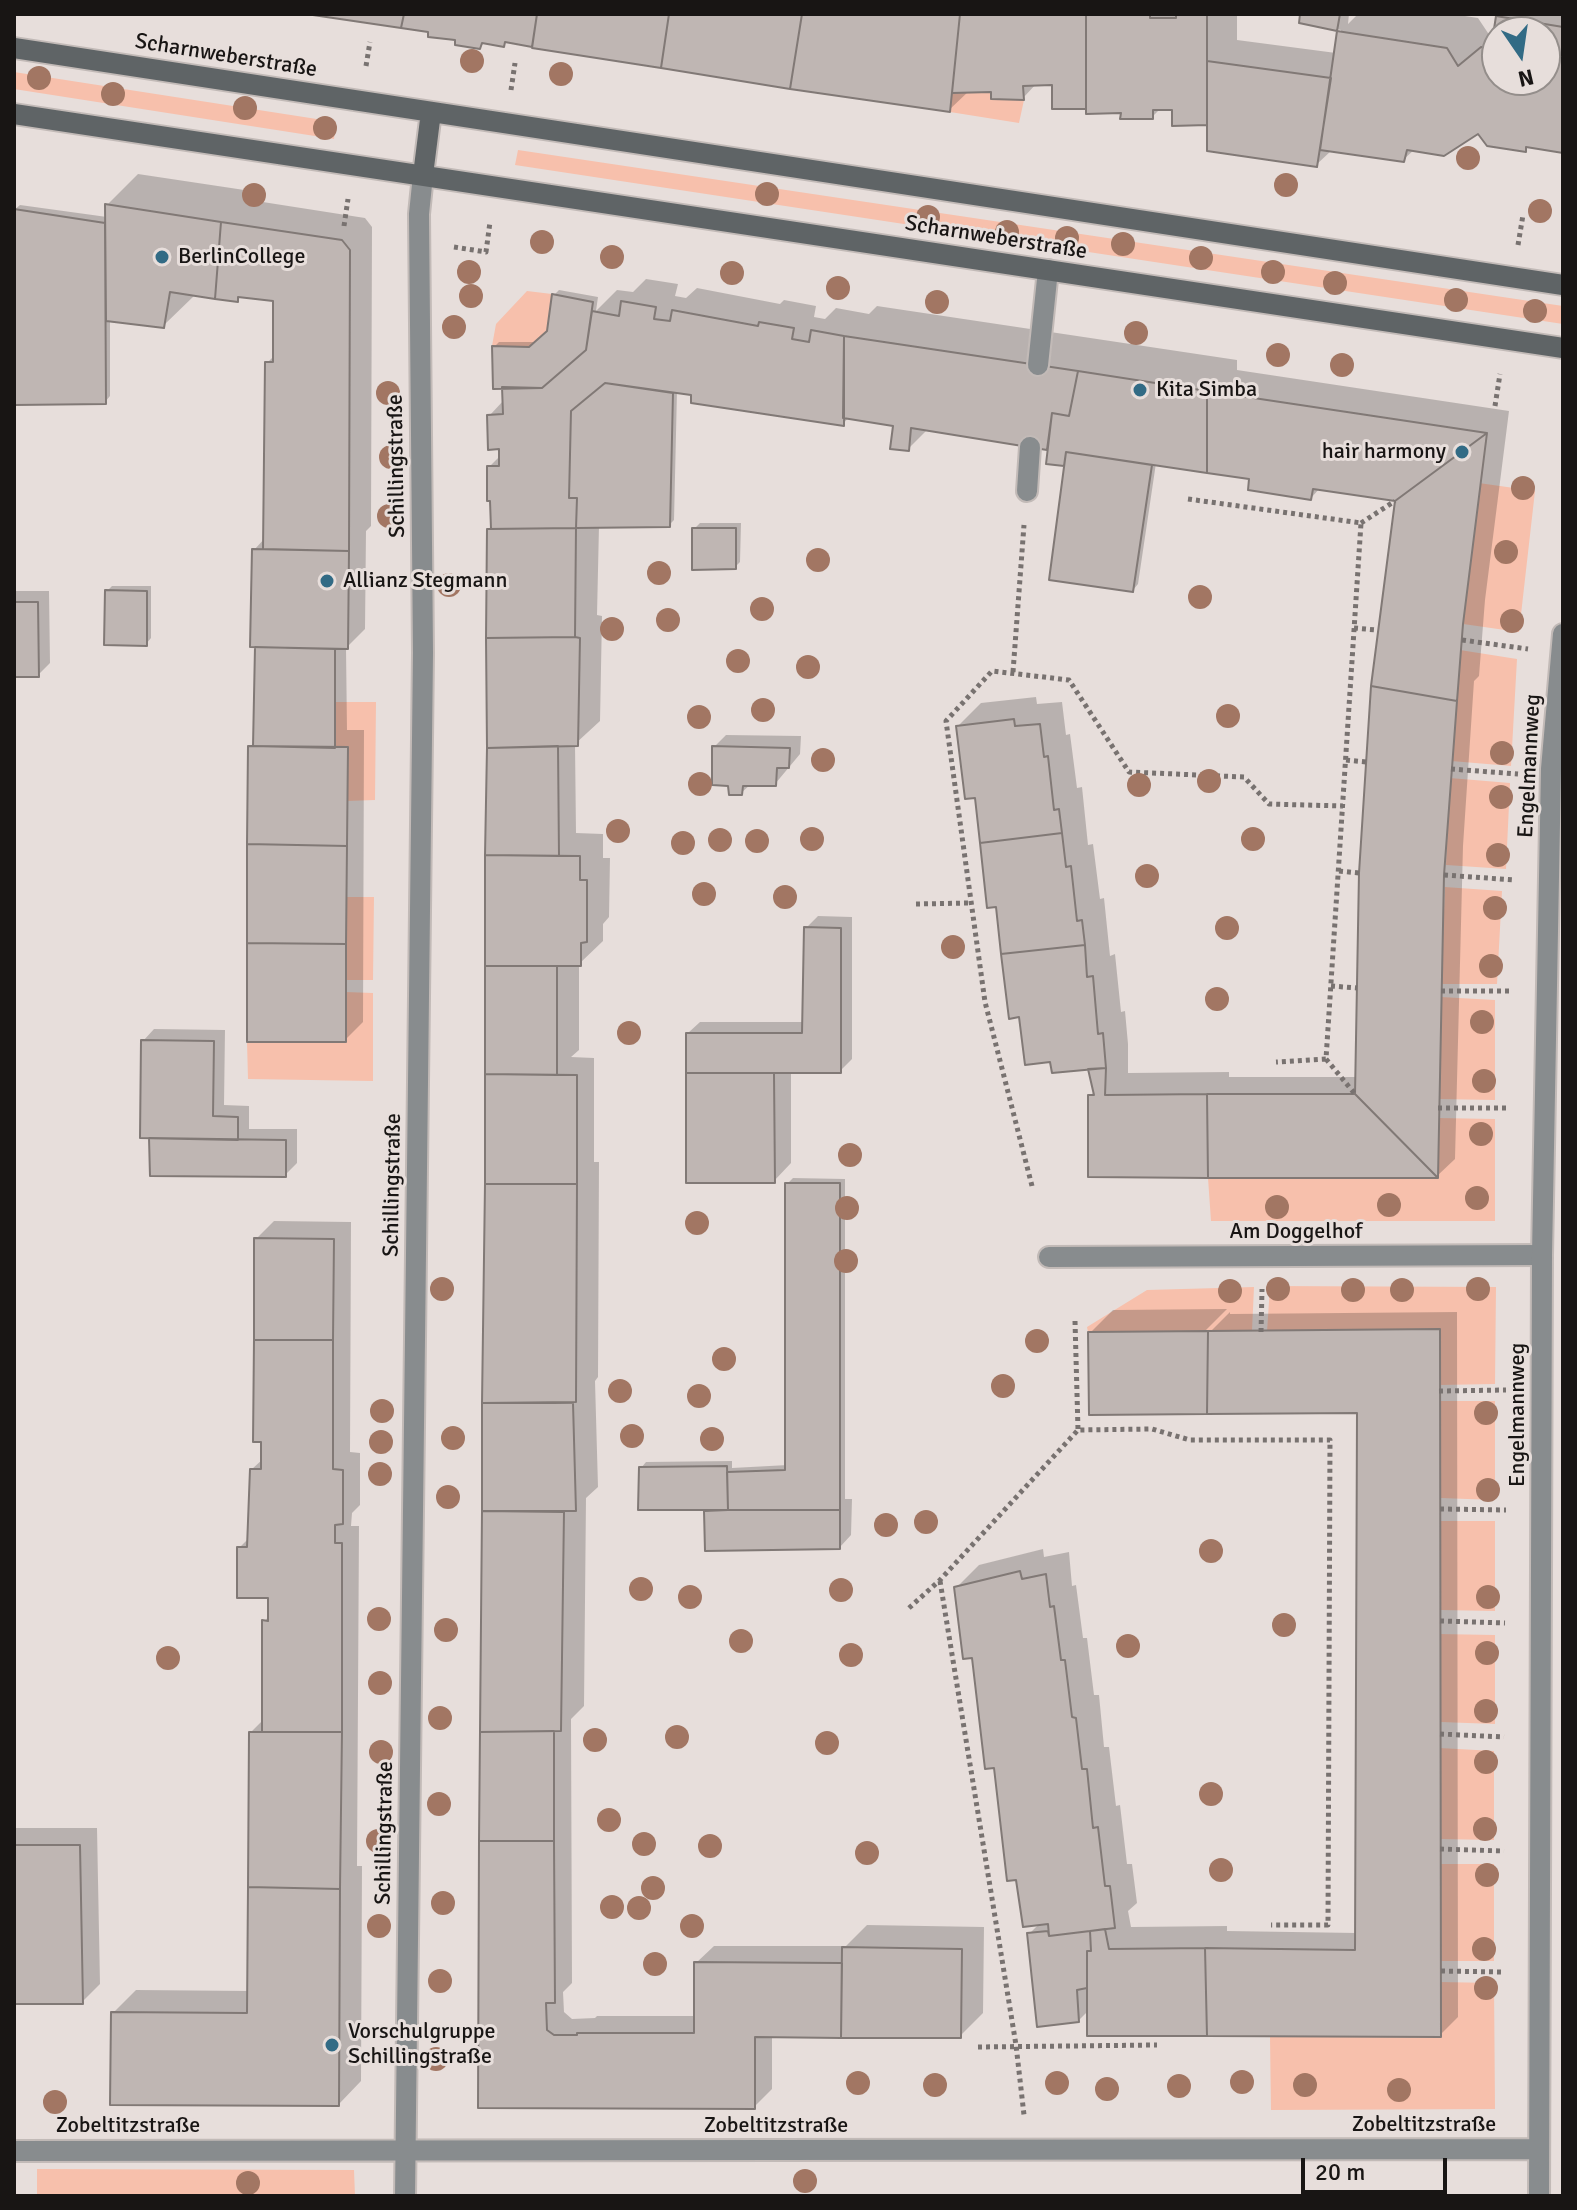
<!DOCTYPE html>
<meta charset="utf-8">
<style>
body{margin:0}
#map{position:relative;width:1577px;height:2210px;overflow:hidden;background:#e7dedb;font-family:Signika,sans-serif}
canvas{display:block}
.frame{position:absolute;inset:0;border:16px solid #181514;pointer-events:none}
.north{position:absolute;left:1481px;top:16px;width:80px;height:80px;box-sizing:border-box;background:#e7dedb;border:2px solid #948e8b;border-radius:50%;rotate:167deg;font-size:22px;font-weight:700;line-height:32px;text-align:center;color:#181514}
.north::after{content:'';display:block;margin:auto;width:28px;height:36px;background:#326b85;clip-path:polygon(50% 0,100% 100%,50% 72%,0 100%)}
.scale{position:absolute;left:1301px;top:2158px;width:146px;height:36px;box-sizing:border-box;border:4px solid #181514;border-top:0;padding-left:10px;font-size:24px;line-height:28px;white-space:nowrap;color:#181514;-webkit-text-stroke:6px #e7dedb;paint-order:stroke}
</style>
<div id="map">
<canvas width="1577" height="2210"></canvas>
<div class="frame"></div>
<div class="north">N</div>
<div class="scale">20 m</div>
</div>
<script>
const context = document.querySelector('canvas').getContext('2d');
context.lineJoin = 'round';
function fillPath(path, color) { context.fillStyle = color; context.fill(path, 'evenodd'); }
function trace(path, color, width, dash) { context.strokeStyle = color; context.lineWidth = width; context.lineCap = dash ? 'butt' : 'round'; context.setLineDash(dash || []); context.stroke(path); }
function drawText(font, color, halo, rows, align = 'center') {
  context.font = font + ' Signika,sans-serif'; context.lineWidth = 6; context.setLineDash([]); context.textBaseline = 'middle'; context.strokeStyle = halo; context.fillStyle = color; for (const [text, x, y, turn = 0] of rows) {
    context.save(); context.translate(x, y); context.rotate((+turn || 0) * Math.PI / 180); context.textAlign = isNaN(turn) ? turn : align; if (halo) context.strokeText(text, 0, 0); context.fillText(text, 0, 0); context.restore();
  }
}
fillPath(new Path2D(`
 M14 72 336 122 334 139 14 89Z
 M991 92 1024 100 1019 123 950 112 952 93Z
 M518 150 1563 306V324L515 165Z
 M527 291 552 294 547 331 529 347 492 346 496 324Z
 M1479 483 1535 491 1519 632 1463 624Z
 M1460 650 1517 659 1511 766 1451 761Z
 M336 702H376L375 800 347 801 335 748Z
 M1450 778 1510 783 1506 869 1446 865Z
 M1445 887 1502 891 1497 984H1441Z
 M346 897H374L373 980H346Z
 M346 992 373 993V1081L248 1079 247 1042H345Z
 M1441 997 1495 1000V1100L1438 1099Z
 M1438 1118 1495 1119V1221H1211L1208 1178H1438Z
 M1270 1286 1496 1287 1495 1384 1440 1385V1330L1267 1332Z
 M1254 1287 1252 1331 1088 1332 1087 1327 1147 1290Z
 M1440 1401H1495V1500L1440 1498Z
 M1439 1521H1495V1611L1440 1610Z
 M1439 1634 1495 1635V1724L1440 1722Z
 M1440 1748 1494 1751V1840L1439 1839Z
 M1440 1864H1494V1961H1440Z
 M1440 1982 1494 1983 1495 2109 1271 2110 1270 2037H1440Z
 M37 2169 354 2170 355 2196H37Z`), '#f7c0ac');
fillPath(new Path2D(`
 M319 14H1237V40L1336 53 1341 30 1301 22 1302 14H1349L1348 24 1358 14H1452L1478 18 1490 36 1495 32 1498 17 1501 14H1563V151L1529 146 1525 150 1479 131 1415 149 1403 160 1332 150 1316 165 1174 108H1161L1152 117 1088 107 1054 83H1037L1023 98 993 90 969 91 949 110 508 41 503 45 485 42 480 47 430 30ZM1497 32H1545V80H1497Z
 M138 174 251 191 250 200 365 218 372 227 371 526 366 531 365 629 346 648 347 730H364L363 1022 345 1040 250 747 255 741 257 648 254 550 265 538 267 363 275 355V299L242 295 237 300 196 294 163 326 110 319V396L105 402 14 403V210L20 205 107 217V205Z
 M646 279 678 284 675 296 686 298 697 288 780 304 784 300 816 306 814 317 825 319 836 308 869 314 877 306 1237 360V370L1509 411 1485 600 1479 676 1474 681 1463 846 1455 1159 1437 1176 1090 1096 1095 1091 1090 1067 1051 1060 1020 1015 976 796 958 726 981 703 1036 697 1037 704 1062 702 1066 735 1070 734 1077 788 1082 787 1088 845 1093 844 1100 899 1104 898 1110 956 1115 954 1121 1012 1125 1011 1128 1044V1073L1229 1072V1077H1357L1397 500 1320 488 1311 498 1251 478 1156 463 1138 584 1133 590 1067 460 1063 464 1050 448 928 429 908 449 895 424 849 417 843 424 677 391 674 520 669 525 599 526 597 615 602 616 600 721 575 744 576 833 603 834V858H610L609 917 603 924V941L579 964V1050L571 1057 594 1058V1162H599L598 1377 595 1381 598 1487 586 1498 584 1706 571 1719 572 1983 563 1992 564 2012 572 2019 595 2018 597 2016H696V1963L714 1946H846L867 1925 984 1927 983 2013 960 2036 772 2035V2089L754 2107 480 2106 489 530 493 526 489 467 501 455 489 416 504 400 494 347 499 342H537L549 331 554 295 559 290 598 297 596 311 617 290 633 292Z
 M700 523H741L740 562 735 567 694 529Z
 M112 586H151V638L146 644 107 591Z
 M14 591H49L50 663 38 675H14Z
 M726 735 801 736 800 754 775 784H751L741 793 730 784 714 747Z
 M818 916 852 917V1059L840 1071H791V1163L774 1181 688 1033 700 1022H804L806 928Z
 M154 1029 225 1030 224 1105 249 1106V1129H297V1163L285 1175 152 1174 143 1041Z
 M793 1178 845 1179V1499H852L851 1535 840 1547 706 1512 710 1508 641 1468 646 1462 732 1461V1468L788 1465 787 1184Z
 M274 1221 351 1222 350 1452 360 1453V1505L352 1513 351 1526H359L357 1866H362L361 2081 339 2104 113 2013 136 1990 250 1991 251 1732 264 1719V1621L270 1616V1596L239 1548 250 1537 252 1469 263 1459 256 1239Z
 M1227 1309 1199 1337 1202 1340 1230 1312V1314L1457 1312 1458 2017 1440 2035 1089 2010 1078 2021 1029 1934 1040 1923 996 1766 974 1656 956 1588 979 1565 1043 1549 1044 1557 1069 1552 1072 1586 1076 1585 1083 1638H1087L1094 1695H1099L1104 1747H1109L1116 1806 1120 1805 1127 1864H1132L1137 1903 1128 1911 1131 1927 1227 1926V1931L1357 1933 1359 1411 1090 1333 1113 1310Z
 M14 1828H97L100 1984 82 2002H14Z`), '#0003');
const building = new Path2D(`
 M306 14H404L401 28Z
 M404 14H537L532 47 505 42 504 47 482 43 480 49 455 45V40L428 37V32L401 28Z
 M537 14H669L661 68 532 48Z
 M669 14H802L790 89 661 68Z
 M802 14H960L950 112 790 89Z
 M960 14H1086V109H1052V85L1023 86 1024 100 991 99V92L952 93Z
 M1086 14H1150V18H1176V14H1207V125L1172 126V110H1153V119H1120L1121 113 1086 114Z
 M1300 14H1340L1337 31 1299 23Z
 M1496 16 1563 27V153L1526 147V152L1487 146 1478 134 1444 156 1407 150 1404 162 1320 150 1337 31 1447 48 1458 66 1481 47 1491 49ZM1497 32H1545V80H1497Z
 M1207 61 1331 78 1317 167 1207 151Z
 M105 204 221 222 215 299 170 292 164 328 106 321Z
 M14 209 105 223 106 404 14 405Z
 M221 222 342 240 350 250 349 551 263 549 265 362H273V301L238 297V302L215 299Z
 M552 294 593 302 586 350 542 388 493 389 492 346 529 347 547 331Z
 M621 301 656 307 654 319 670 321 672 310 758 326 759 322 794 328 792 339 809 342 811 330 844 336V426L691 403V395L605 383 571 411 569 498H577L576 528 491 529 490 501H487V466H499V449L488 450 487 415 503 414 502 387 542 388 586 350 592 311 619 316Z
 M844 336 1078 371 1069 416 1052 413 1047 450 911 428 909 451 890 449 893 426 843 418Z
 M1078 371 1207 391V473L1066 452 1064 466 1046 464 1052 413 1069 416Z
 M605 383 673 393 670 527 576 528 577 498H569L571 411Z
 M1207 391 1487 433 1395 501 1313 489 1311 500 1248 490 1249 479 1207 473Z
 M1487 433 1463 624 1457 701 1371 686 1395 501Z
 M1066 452 1152 465 1133 592 1049 580Z
 M576 528 575 637 486 638 487 529Z
 M692 528H736V569L692 570Z
 M252 549 349 551 348 649 250 647Z
 M105 590 147 591V646L104 645Z
 M14 602H38L39 677H14Z
 M575 637 580 638 578 746 487 748 486 638Z
 M255 647 335 649V748L253 746Z
 M1371 686 1457 701 1444 875 1438 1178 1355 1094 1359 873Z
 M1014 719 1015 726 1040 724 1044 757 1048 756 1054 810 1059 809 1062 833 980 843 975 798 965 799 956 726Z
 M248 746 348 747 347 846 247 844Z
 M558 746 559 856 485 855 487 748Z
 M712 746 790 748 789 768H777L776 786H743L742 795H729L728 786 712 785Z
 M1062 833 1066 867 1071 866 1077 921 1082 920 1085 945 1001 954 996 907 987 908 980 843Z
 M247 844 347 846 346 944 247 943Z
 M485 855 580 856V880H587V942L581 943V966H485Z
 M804 927 841 928V1073H686V1033H802Z
 M247 943 346 944V1042H247Z
 M1085 945 1087 977 1093 976 1098 1034 1103 1033 1106 1068 1052 1073 1050 1062 1025 1065 1019 1017 1009 1019 1001 954Z
 M485 966H557V1075L485 1074Z
 M141 1040 214 1041 213 1116 238 1117V1140L140 1138Z
 M1106 1068 1105 1095 1207 1094 1208 1178 1088 1177V1095H1094L1088 1069Z
 M686 1073H774L775 1183H686Z
 M485 1074 577 1075V1184H485Z
 M1207 1094H1355L1438 1178H1208Z
 M149 1138 286 1140V1177L150 1176Z
 M785 1183H840V1510H728L727 1472 785 1470Z
 M485 1184H577L576 1402 482 1403Z
 M254 1238 334 1239 333 1340H254Z
 M1440 1329 1441 2037 1207 2036 1205 1948 1355 1950 1357 1413 1207 1414 1208 1331Z
 M1208 1331 1207 1414 1089 1415 1088 1332Z
 M254 1340H333V1469L343 1470V1524L335 1525V1543H342V1732H262V1620L268 1621V1598H237V1547H247L250 1469H261V1442H253Z
 M482 1403H573L576 1511H482Z
 M727 1466 728 1510H638L639 1467Z
 M728 1510H840V1549L705 1551 704 1511Z
 M482 1511 564 1512 561 1731 480 1732Z
 M1020 1571 1022 1579 1046 1574 1050 1607 1054 1606 1061 1660H1065L1072 1717 1076 1718 1082 1769H1087L1093 1828 1098 1827 1105 1886H1110L1115 1928 1049 1936 1048 1924 1023 1927 1016 1880 1007 1881 994 1768 985 1769 972 1658 963 1659 954 1587Z
 M554 1731V1841H479L480 1732Z
 M249 1732H342L340 1889 248 1887Z
 M479 1841H554L555 2003H546L547 2030 554 2035H577V2033H694V1962L842 1963 841 2038 755 2037V2109L478 2108Z
 M14 1845H80L83 2004H14Z
 M248 1887 340 1889 339 2106 110 2105 111 2012 247 2013Z
 M1105 1929 1109 1949 1205 1948 1207 2036H1087V1951H1091L1090 1931Z
 M1048 1931 1049 1936 1090 1931 1091 1951H1087V1988L1077 1990 1079 2022 1037 2027 1027 1933Z
 M842 1947 962 1949 961 2038H841Z`);
fillPath(building, '#bfb6b3');
trace(building, '#817976', 2);
const service = new Path2D(`
 M1038 365 1048 270
 M1027 491 1030 447
 M1049 1257 1542 1255`);
const minor = new Path2D(`
 M14 2151 1538 2149
 M405 2196 423 653 419 214 423 175
 M1539 2196 1542 1255 1551 769 1563 634`);
const secondary = new Path2D(`
 M14 48 1563 285
 M14 114 1563 348
 M423 175 431 112`);
trace(service, '#c2bab7', 24);
trace(minor, '#c2bab7', 24);
trace(secondary, '#c2bab7', 24);
trace(new Path2D(`
 M366 66 370 42
 M511 90 515 63
 M344 226 348 199
 M1518 245 1523 215
 M454 247 486 252 490 222
 M1495 406 1500 374
 M1188 499 1361 523 1326 1059 1276 1062
 M1361 523 1395 501
 M1354 628 1377 630
 M1462 640 1528 649
 M1013 672 1024 525
 M1346 760 1366 762
 M1451 769 1518 774
 M1339 871 1359 873
 M1444 875 1515 880
 M916 904 970 903
 M1331 986 1357 988
 M1441 991H1509
 M1326 1059 1355 1094
 M1438 1108H1507
 M1032 1186 985 1002 946 721 992 671 1069 680 1129 772 1244 777 1269 804 1343 806
 M1075 1321 1078 1430
 M1261 1332 1262 1289
 M1439 1391 1506 1390
 M1440 1509 1506 1510
 M940 1581 1016 2045 1024 2115
 M909 1608 940 1580 1078 1430 1152 1429 1190 1440H1330L1328 1925H1271
 M1440 1621 1505 1623
 M1440 1734 1504 1737
 M1440 1849 1504 1851
 M1441 1971 1503 1972
 M978 2047 1157 2045`), '#787270', 5, [4, 4]);
trace(service, '#888c8e', 20);
trace(minor, '#888c8e', 20);
trace(secondary, '#5f6466', 20);
context.fillStyle = '#a27663';
for (const [x, y] of [
 [472,61],
 [561,74],
 [39,78],
 [113,94],
 [245,108],
 [325,128],
 [1468,158],
 [1286,185],
 [767,194],
 [254,195],
 [1540,211],
 [928,217],
 [1007,232],
 [1067,238],
 [542,242],
 [1123,244],
 [612,257],
 [1201,258],
 [469,272],
 [1273,272],
 [732,273],
 [1335,283],
 [838,288],
 [471,296],
 [1456,300],
 [937,302],
 [1535,311],
 [454,327],
 [1136,333],
 [1278,355],
 [1342,365],
 [388,393],
 [391,457],
 [1523,488],
 [389,516],
 [1506,552],
 [818,560],
 [659,573],
 [449,585],
 [1200,597],
 [762,609],
 [668,620],
 [1512,621],
 [612,629],
 [738,661],
 [808,667],
 [763,710],
 [1228,716],
 [699,717],
 [1502,753],
 [823,760],
 [1209,781],
 [700,784],
 [1139,785],
 [1501,797],
 [618,831],
 [812,839],
 [1253,839],
 [720,840],
 [757,841],
 [683,843],
 [1498,855],
 [1147,876],
 [704,894],
 [785,897],
 [1495,908],
 [1227,928],
 [953,947],
 [1491,966],
 [1217,999],
 [1482,1022],
 [629,1033],
 [1484,1081],
 [1481,1134],
 [850,1155],
 [1477,1198],
 [1389,1205],
 [1277,1207],
 [847,1208],
 [697,1223],
 [846,1261],
 [442,1289],
 [1278,1289],
 [1478,1289],
 [1353,1290],
 [1402,1290],
 [1230,1291],
 [1037,1341],
 [724,1359],
 [1003,1386],
 [620,1391],
 [699,1396],
 [382,1411],
 [1486,1413],
 [632,1436],
 [453,1438],
 [712,1439],
 [381,1442],
 [380,1474],
 [1488,1490],
 [448,1497],
 [926,1522],
 [886,1525],
 [1211,1551],
 [641,1589],
 [841,1590],
 [690,1597],
 [1488,1597],
 [379,1619],
 [1284,1625],
 [446,1630],
 [741,1641],
 [1128,1646],
 [1487,1653],
 [851,1655],
 [168,1658],
 [380,1683],
 [1486,1711],
 [440,1718],
 [677,1737],
 [595,1740],
 [827,1743],
 [381,1752],
 [1486,1762],
 [1211,1794],
 [439,1804],
 [609,1820],
 [1485,1829],
 [378,1841],
 [644,1844],
 [710,1846],
 [867,1853],
 [1221,1870],
 [1487,1875],
 [653,1888],
 [443,1903],
 [612,1907],
 [639,1908],
 [379,1926],
 [692,1926],
 [1484,1949],
 [655,1964],
 [440,1981],
 [1486,1988],
 [436,2059],
 [1242,2082],
 [858,2083],
 [1057,2083],
 [935,2085],
 [1305,2085],
 [1179,2086],
 [1107,2089],
 [1399,2090],
 [55,2102],
 [805,2181],
 [248,2183]
]) { context.beginPath(); context.arc(x, y, 12, 0, 2 * Math.PI); context.fill(); }
for (const [x, y, r, color] of [
 [162,257,8,"#326b85"],
 [1140,390,8,"#326b85"],
 [1462,452,8,"#326b85"],
 [327,581,8,"#326b85"],
 [332,2045,8,"#326b85"]
]) { const dot = new Path2D(); dot.arc(x, y, r, 0, 2 * Math.PI); context.fillStyle = color; context.fill(dot); trace(dot, '#e7dedb', 3); }
drawText('22px', '#181514', '#e7dedb', [
 ["Scharnweberstraße",226,56,9],
 ["Scharnweberstraße",996,238,9],
 ["Schillingstraße",397,466,-91],
 ["Engelmannweg",1530,766,-87],
 ["Schillingstraße",393,1185,-89],
 ["Am Doggelhof",1296,1232],
 ["Engelmannweg",1518,1415,-90],
 ["Schillingstraße",385,1833,-89],
 ["Zobeltitzstraße",1424,2125],
 ["Zobeltitzstraße",128,2126],
 ["Zobeltitzstraße",776,2126]
]);
drawText('22px', '#181514', '#e7dedb', [
 ["BerlinCollege",178,257],
 ["Kita Simba",1156,390],
 ["hair harmony",1446,452,"right"],
 ["Allianz Stegmann",343,581],
 ["Vorschulgruppe",348,2032],
 ["Schillingstraße",348,2057]
], 'left');
</script>
